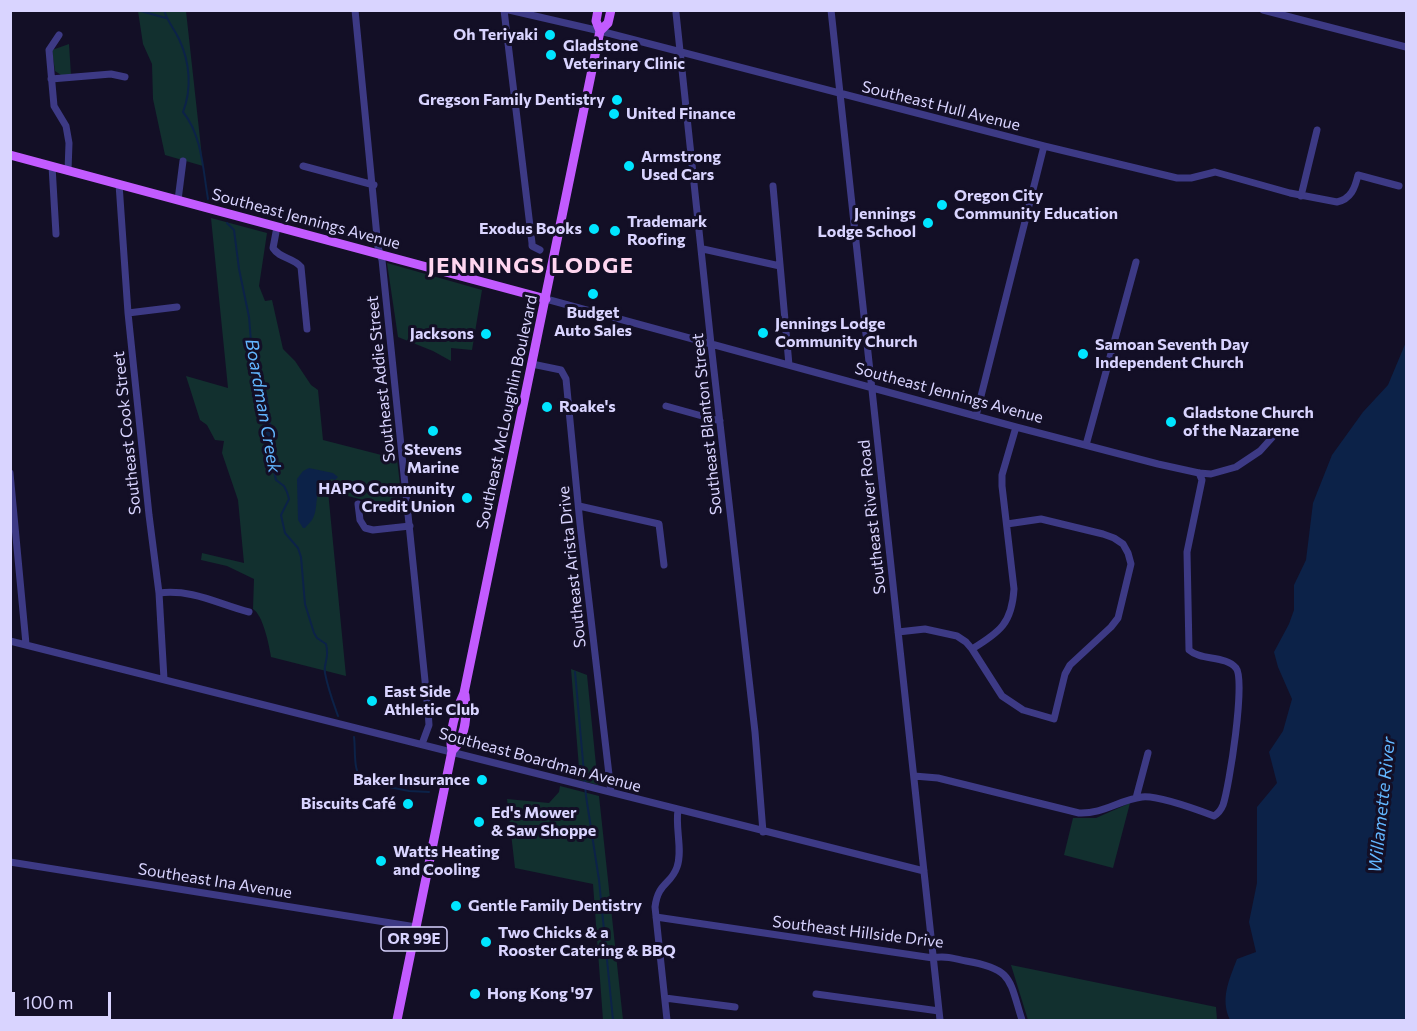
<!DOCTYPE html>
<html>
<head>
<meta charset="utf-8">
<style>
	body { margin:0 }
	#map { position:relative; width:1417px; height:1031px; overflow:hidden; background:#130f26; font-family:Commissioner,sans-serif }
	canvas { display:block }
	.frame { position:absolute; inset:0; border:12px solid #d9d4ff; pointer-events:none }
	.scale { position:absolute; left:12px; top:992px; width:99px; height:27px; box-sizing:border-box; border:3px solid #d9d4ff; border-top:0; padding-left:8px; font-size:18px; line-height:21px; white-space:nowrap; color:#d9d4ff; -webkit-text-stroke:4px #130f26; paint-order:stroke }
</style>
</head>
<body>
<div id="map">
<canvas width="1417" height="1031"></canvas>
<div class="frame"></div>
<div class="scale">100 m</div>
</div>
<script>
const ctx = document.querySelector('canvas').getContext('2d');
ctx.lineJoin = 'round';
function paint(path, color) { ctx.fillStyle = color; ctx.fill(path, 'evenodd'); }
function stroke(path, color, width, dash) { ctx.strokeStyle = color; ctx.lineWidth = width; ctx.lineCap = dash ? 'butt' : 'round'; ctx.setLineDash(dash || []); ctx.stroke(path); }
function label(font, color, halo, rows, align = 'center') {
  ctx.font = font + ' Commissioner,sans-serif'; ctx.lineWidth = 6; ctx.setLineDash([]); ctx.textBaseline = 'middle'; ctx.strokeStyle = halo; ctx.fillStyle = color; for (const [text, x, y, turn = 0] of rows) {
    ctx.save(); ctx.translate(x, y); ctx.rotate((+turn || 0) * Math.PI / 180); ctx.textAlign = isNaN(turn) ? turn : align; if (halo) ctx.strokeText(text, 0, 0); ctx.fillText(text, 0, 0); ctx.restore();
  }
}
const green = new Path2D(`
	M138,11H186L203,166L165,155L153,99L152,64L143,44Z
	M69,44L71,75H61L55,71L52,50Z
	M211,218L267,233L259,286L265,301L272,300L283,349L295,361L311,385L318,390L323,440L397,459L403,510L328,491L346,676L271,657C269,645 263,615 253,609L254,579L227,566L201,560L202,553L244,563L238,500L222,453L224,441L215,440L207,425L200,420L186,376L228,388Z
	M387,263L482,290L472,350L451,348V361L433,351L398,337Z
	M571,669L587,675L598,785L580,780Z
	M560,786L599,796L623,1020H603L593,884L515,868L507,799L549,803L559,792Z
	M1130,803L1113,868L1064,855L1073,818H1096Z
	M1011,965L1216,1007L1217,1020H1028Z`);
const water = new Path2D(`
	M1406,342V1020H1230C1220,999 1229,980 1237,959L1256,952L1249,922L1257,883V807L1277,783L1269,752L1283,731L1292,699L1278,667L1274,652L1289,624L1294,610V585L1306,560L1313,503L1332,455L1363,412L1388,385Z
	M258,382L263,384L268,397L269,420L274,430L272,439L268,445L260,414C263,405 257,392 258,382Z
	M309,468L333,473L338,477L335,480L332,479C310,486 321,506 312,520C310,523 307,525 305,528H303L298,520L297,479L303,471Z`);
const stream = new Path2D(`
	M137,10L166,18
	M164,10C168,23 174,28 179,39C190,62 192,89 183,112C202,135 203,170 208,199
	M227,223L234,230L239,269L249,317L252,354L261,384
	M268,443L276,480L284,486L287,492L289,499L281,515L285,533L298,548L301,557L305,604L314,633L317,638L326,644C330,659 323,663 325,673C328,689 333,702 338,716
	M575,672L586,796L599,880L613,1020
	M354,737C356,751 352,772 364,782L409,791L429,792`);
const minor = new Path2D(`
	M355,10L378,247L382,260L428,710L429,725L422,744
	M504,10L532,243V246L540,250
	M509,10L600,31L1044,146L1177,178H1191L1215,172L1290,193L1337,202C1351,199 1355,188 1358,175L1399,186
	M831,10L940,1020
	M1263,10L1406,47
	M676,13L711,344L755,732L763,832
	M59,35L49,50L54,106L66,126L69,143L68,171
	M51,79L111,74L125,77
	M52,166L56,234
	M303,166L374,185
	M119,184L128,313L149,515L159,593L164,679
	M773,186L789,365
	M1301,196L1317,130
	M178,200L183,161
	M277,227L273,248C280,259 293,257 301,267L307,329
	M703,249L780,266
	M546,299L1016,427L1158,464L1199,473L1211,474L1236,467L1260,451L1278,431
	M128,313L177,307
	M532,364L561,370L566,379L580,524L611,792
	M666,406L720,421
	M976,416L1044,146
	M1086,445L1136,262
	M10,473L26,644
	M358,504L360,520L365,528L373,530L410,526
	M579,506L659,524L664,565
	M159,593C193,589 218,604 249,612
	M898,632L925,629L957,636L966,642L972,649L1002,696L1023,710L1054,719L1065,674L1070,665L1111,627L1118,618L1131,564L1128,553L1123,544L1114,538L1103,534L1041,519L1007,524
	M10,641L924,871
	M972,649C1000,632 1012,623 1014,589L1002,486V475L1016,427
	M914,776L938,778L1079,813C1103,814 1119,800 1142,797C1158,795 1198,810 1214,816C1219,813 1221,810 1223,805C1229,788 1246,680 1236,668C1225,655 1201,661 1189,650L1187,552L1202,480L1199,473
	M1136,798L1148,753
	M10,862L416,927
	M656,917L933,958C945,955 955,959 966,961C1013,969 1009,979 1022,1020
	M816,994L939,1011
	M665,998L735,1007
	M667,1020L655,907C658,882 671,885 677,867C683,850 675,828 678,810`);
const major = new Path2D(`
	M600,31L608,23L611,10
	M10,155L546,299
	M452,751C467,737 467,714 465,695
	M397,1020L452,751C448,732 456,711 464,693L600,31L596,21L598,10`);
const markers = [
	[550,35,6,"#00e5ff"],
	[551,55,6,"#00e5ff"],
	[617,100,6,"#00e5ff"],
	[614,114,6,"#00e5ff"],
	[629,166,6,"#00e5ff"],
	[942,205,6,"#00e5ff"],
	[928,223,6,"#00e5ff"],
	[594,229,6,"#00e5ff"],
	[615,231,6,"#00e5ff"],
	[593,294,6,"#00e5ff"],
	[763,333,6,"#00e5ff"],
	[486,334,6,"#00e5ff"],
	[1083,354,6,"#00e5ff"],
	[547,407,6,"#00e5ff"],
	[1171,422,6,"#00e5ff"],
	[433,431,6,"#00e5ff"],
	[467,498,6,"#00e5ff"],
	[372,701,6,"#00e5ff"],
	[482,780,6,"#00e5ff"],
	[408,804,6,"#00e5ff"],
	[479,822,6,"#00e5ff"],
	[381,861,6,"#00e5ff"],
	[456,906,6,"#00e5ff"],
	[486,942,6,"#00e5ff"],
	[475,994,6,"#00e5ff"]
];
const shields = [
	[414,939,66]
];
const shieldNames = [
	["OR 99E",414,939]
];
const poiNames = [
	["Oh Teriyaki",538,35,"right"],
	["Gladstone",563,46],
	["Veterinary Clinic",563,64],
	["Gregson Family Dentistry",605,100,"right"],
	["United Finance",626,114],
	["Armstrong",641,157],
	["Used Cars",641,175],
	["Oregon City",954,196],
	["Community Education",954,214],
	["Jennings",916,214,"right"],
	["Lodge School",916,232,"right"],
	["Trademark",627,222],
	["Roofing",627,240],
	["Exodus Books",582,229,"right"],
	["Budget",593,313,"center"],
	["Auto Sales",593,331,"center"],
	["Jennings Lodge",775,324],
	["Community Church",775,342],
	["Jacksons",474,334,"right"],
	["Samoan Seventh Day",1095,345],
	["Independent Church",1095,363],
	["Roake's",559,407],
	["Gladstone Church",1183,413],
	["of the Nazarene",1183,431],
	["Stevens",433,450,"center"],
	["Marine",433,468,"center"],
	["HAPO Community",455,489,"right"],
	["Credit Union",455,507,"right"],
	["East Side",384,692],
	["Athletic Club",384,710],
	["Baker Insurance",470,780,"right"],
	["Biscuits Café",396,804,"right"],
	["Ed's Mower",491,813],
	["& Saw Shoppe",491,831],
	["Watts Heating",393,852],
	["and Cooling",393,870],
	["Gentle Family Dentistry",468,906],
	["Two Chicks & a",498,933],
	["Rooster Catering & BBQ",498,951],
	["Hong Kong '97",487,994]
];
const streetNames = [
	["Southeast Hull Avenue",941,106,14],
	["Southeast Jennings Avenue",306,219,15],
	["Southeast Addie Street",381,379,-96],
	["Southeast Jennings Avenue",949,393,15],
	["Southeast McLoughlin Boulevard",507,412,-78],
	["Southeast Blanton Street",707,424,-96],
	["Southeast Cook Street",127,433,-96],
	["Southeast River Road",872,517,-96],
	["Southeast Arista Drive",572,567,-96],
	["Southeast Boardman Avenue",540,760,15],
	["Southeast Ina Avenue",215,881,9],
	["Southeast Hillside Drive",858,932,7]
];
const waterNames = [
	["Boardman Creek",263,406,80],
	["Willamette River",1382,805,-84]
];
const districtNames = [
	["JENNINGS LODGE",531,266]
];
paint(green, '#12302f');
paint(water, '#0c2248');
stroke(stream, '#0c2248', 2);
stroke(minor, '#3d3a85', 7);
stroke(major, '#c25bff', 9);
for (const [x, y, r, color] of markers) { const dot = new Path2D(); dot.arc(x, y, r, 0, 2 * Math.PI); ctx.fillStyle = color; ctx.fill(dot); stroke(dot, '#130f26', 2); }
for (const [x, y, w] of shields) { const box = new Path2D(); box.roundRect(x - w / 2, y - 12, w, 24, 4.5); ctx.fillStyle = '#130f26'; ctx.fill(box); stroke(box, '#d9d4ff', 1.5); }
label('bold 15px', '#d9d4ff', null, shieldNames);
label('bold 16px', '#d9d4ff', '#130f26', poiNames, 'left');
label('16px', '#d9d4ff', '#130f26', streetNames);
label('italic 18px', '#62b6ff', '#130f26', waterNames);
ctx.letterSpacing = '1.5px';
label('bold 22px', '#ffd6f0', '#130f26', districtNames);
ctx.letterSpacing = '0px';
</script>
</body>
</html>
